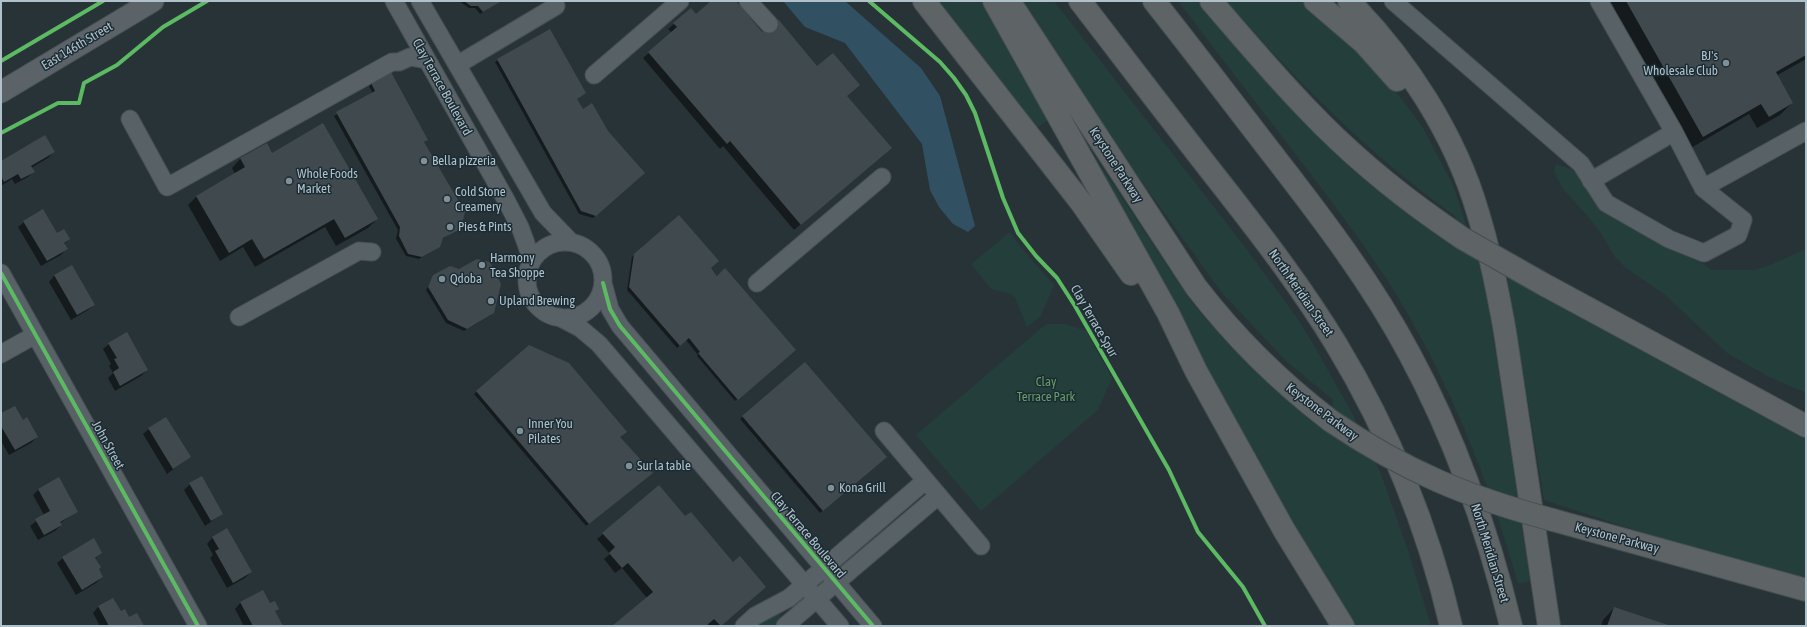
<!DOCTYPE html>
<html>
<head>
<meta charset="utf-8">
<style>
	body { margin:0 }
	#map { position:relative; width:1807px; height:627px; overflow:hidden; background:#283338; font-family:"Asap Condensed",sans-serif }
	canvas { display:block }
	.frame { position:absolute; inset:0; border:2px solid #b1c1ca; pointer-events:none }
</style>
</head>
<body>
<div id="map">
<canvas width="1807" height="627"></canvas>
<div class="frame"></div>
</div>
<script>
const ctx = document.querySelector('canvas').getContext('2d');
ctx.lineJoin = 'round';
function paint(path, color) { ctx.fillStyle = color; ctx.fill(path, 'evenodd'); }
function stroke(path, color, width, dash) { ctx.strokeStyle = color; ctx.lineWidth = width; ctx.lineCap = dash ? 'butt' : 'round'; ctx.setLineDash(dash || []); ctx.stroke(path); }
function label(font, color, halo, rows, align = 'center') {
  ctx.font = font + ' "Asap Condensed",sans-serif'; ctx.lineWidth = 3; ctx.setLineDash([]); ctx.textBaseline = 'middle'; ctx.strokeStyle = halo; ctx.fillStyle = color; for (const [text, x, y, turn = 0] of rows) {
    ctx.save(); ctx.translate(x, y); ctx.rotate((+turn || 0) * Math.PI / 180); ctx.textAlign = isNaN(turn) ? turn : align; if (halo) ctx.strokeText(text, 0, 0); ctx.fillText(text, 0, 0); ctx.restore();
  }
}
const green = new Path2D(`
	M936,1H982L1049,119L1034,130Z
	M1022,1H1054L1245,247L1298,319L1315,347L1352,413L1381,474L1408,550L1431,626H1350L1088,157L1093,154L1186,294L1204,317L1231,347L1275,389L1328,430L1333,400L1286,361L1222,293L1139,178Z
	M1178,1H1198C1247,57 1295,116 1351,166C1384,197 1422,223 1461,247L1455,216C1367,153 1297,81 1226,1H1302L1324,18L1381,72L1422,126L1453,185L1480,267L1489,308L1530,581L1518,584C1489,480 1448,378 1391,286C1360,238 1325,193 1290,147C1253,99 1215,50 1178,1Z
	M1556,164L1571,169L1712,270H1755L1770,265L1806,249V393L1767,376L1727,353L1664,294L1626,268L1615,257L1600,232L1590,219L1562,188L1554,171Z
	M1010,232L1023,250L1054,285L1041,316L1027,327L1015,298L1011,294L991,289L971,264Z
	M1507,275L1806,434V580L1665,540L1544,500Z
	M1046,324H1065L1086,331L1112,378L1098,410L981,511L916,435Z
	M778,612L781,619L775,626H749Z`);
const water = new Path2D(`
	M783,1H845L921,68L940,96L975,226L968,232L953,224L939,207L930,190L922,144L845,43L805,27Z`);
const shadow = new Path2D(`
	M459,1H502L480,14L475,8H469Z
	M712,1H734L762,34L817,67L846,96L885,154L794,230L723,146L720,149L643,58L672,33L668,29L674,24L696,15Z
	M1608,1H1804L1806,4V59L1776,76L1792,103L1780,115L1757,128L1749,114L1691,148Z
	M550,30L585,93L576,99L583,110L607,132L641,176L593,218L579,214L495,62Z
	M371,83L427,140L424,142L460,228L442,239L436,249L419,259L406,256L396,239L398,230L334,116L373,94L369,86Z
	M266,144L272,154L377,219L368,228L336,246L325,227L255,267L243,247L220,261L188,205L197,196L235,174L232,168L240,159Z
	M54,152L48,158L31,168L33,172L28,177L15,184L12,179L1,186V162Z
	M24,222L69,239L64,244L66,249L61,255L41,266L18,227Z
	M635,254L710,268L792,353L735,401L697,356L698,355L686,340L677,348L627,290L632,257Z
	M72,266L94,305L88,310L71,320L49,282L54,276Z
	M434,276L491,315L464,331L446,323L426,290Z
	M109,344L147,370L141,376L115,391L108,378L113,373L109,366L111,364L103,349Z
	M529,346L619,438L649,475L586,526L474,394Z
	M805,363L883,459L820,513L740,419Z
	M1,414L22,421L37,437L31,443L9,455L1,441Z
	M149,429L190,457L167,474L143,434Z
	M190,484L222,514L205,526L184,490Z
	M39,489L77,512L60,523L61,525L55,531L38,540L30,526L44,515L33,495Z
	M685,518L733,564L765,587L720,626H709L708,624L706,626H613L647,598L622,568L615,573L604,559L610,554L597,539L603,534Z
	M227,530L251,572L245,578L227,588L210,558L213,555L207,544L212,538Z
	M101,553L95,559L102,577L96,583L76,595L57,563L63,558Z
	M262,591L270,605L278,608L274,612L282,626H244L235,609L240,603Z
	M113,599L120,612L143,626H100L93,613L98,607Z
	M1614,608L1668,626H1601L1603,620Z`);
const building = new Path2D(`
	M464,1H502L483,12L478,6H471Z
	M711,1H736L762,32L778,19L817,66L833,53L860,85L847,96L892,148L801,225L730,141L727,144L648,52L677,27L673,23L691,8L696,14Z
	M1626,1H1805L1806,55L1776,72L1793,103L1769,117L1761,104L1703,137Z
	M550,29L586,93L577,99L583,109L592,103L608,131L645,173L596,216L581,211L497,59Z
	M391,72L428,140L424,142L465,212L461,229L443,238L440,247L422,257L408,254L399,236L400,227L336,112L375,91L371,83Z
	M323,123L378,219L345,238L334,219L264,259L252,239L229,253L196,196L245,167L240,158L267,143L272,153Z
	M45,135L55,152L31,166L35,172L21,179L18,174L4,182L1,176V161Z
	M43,209L57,233L64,229L70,239L64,243L68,249L47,261L23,221Z
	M679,215L719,261L711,268L717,276L725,268L796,350L738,400L698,353L700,352L689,338L680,346L629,287L634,254Z
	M477,259L490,262L501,284L494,313L467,329L448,320L428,287L433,275L450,266L459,269Z
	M72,265L95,305L77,315L54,275Z
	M127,332L148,370L120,386L113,372L119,368L114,359L117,358L108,343Z
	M529,345L569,363L627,432L620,437L653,473L589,524L476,391Z
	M805,362L887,457L823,511L742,416Z
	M15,406L23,420L27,417L38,437L15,450L1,426V413Z
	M166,417L191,457L173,469L148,428Z
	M202,476L223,514L211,521L189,483Z
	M59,477L78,512L60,522L62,525L44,535L35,519L50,511L38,489Z
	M659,485L685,516L691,512L733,562L740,556L766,587L721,626L714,619L706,626H612L653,592L628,563L622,568L609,553L615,547L602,533Z
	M227,528L252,572L233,583L215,551L219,549L212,537Z
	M94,538L102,553L95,558L101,567L99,569L103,577L82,590L62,557Z
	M263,590L270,603L275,601L279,609L275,611L283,626H253L240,602Z
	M113,598L121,611L125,609L129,617L137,613L144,626H109L98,606Z
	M1614,607L1671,626H1607Z`);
const minor = new Path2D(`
	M394,1L506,200L520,227L532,260
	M420,1L543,213L571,242
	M748,1L769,24
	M1393,1L1581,164L1606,203L1669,239L1704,253L1738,235L1743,220L1703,188
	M1599,1L1674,132L1703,188L1806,131
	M457,65L556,6
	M594,75L680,1
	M130,119L167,187L392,62H399L410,57L427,60
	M1591,181L1674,132
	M527 280a38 38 0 1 1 76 0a38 38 0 1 1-76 0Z
	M1,273L198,626
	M603,283L610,309L620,326L873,626
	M757,283L882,177
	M239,317L359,251L372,252
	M559,317L580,328L599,344L840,626
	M1,354L35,335
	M884,431L981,546
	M744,626L755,616L789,598L925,481
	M785,626L938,496`);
const major = new Path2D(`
	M1,92L153,1`);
const highway = new Path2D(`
	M924,1L1080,201L1131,274
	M994,1L1168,313L1196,371L1284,530L1343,626
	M1009,1L1196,287C1236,339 1280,382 1331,421
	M1080,1C1127,62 1174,124 1222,185C1262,236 1302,288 1336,344C1388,430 1428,527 1451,626
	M1154,1C1196,54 1236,107 1277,160C1325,222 1372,284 1409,353C1456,440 1488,531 1511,626
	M1211,1C1243,38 1274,75 1308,110C1348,152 1392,189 1439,222
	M1315,1L1364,43L1397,80
	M1349,1C1406,59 1455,134 1478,213C1490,252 1498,292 1505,332L1549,626
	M1543,284L1806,426
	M1553,520L1806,590`);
const highwayBridge = new Path2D(`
	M1439,222L1462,238L1543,284
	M1331,421C1405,471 1467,497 1553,520`);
const cycleway = new Path2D(`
	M869,1L940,62L954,78L966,95L975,113L1003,198L1018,233L1036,256L1057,278L1075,306L1169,470L1198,532L1243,587L1265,626
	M1,61L103,1
	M1,133L58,103H79L84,83L117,65L163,27L207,1
	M1,273L198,626
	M603,283L610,309L620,326L873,626`);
const markers = [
	[1726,63,4,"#818f97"],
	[424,161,4,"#818f97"],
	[289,181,4,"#818f97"],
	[447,199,4,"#818f97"],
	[450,227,4,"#818f97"],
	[482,265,4,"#818f97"],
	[442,279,4,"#818f97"],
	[491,301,4,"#818f97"],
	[520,431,4,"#818f97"],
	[629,466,4,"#818f97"],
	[831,488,4,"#818f97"]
];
const streetNames = [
	["East 146th Street",77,46,-31],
	["Clay Terrace Boulevard",442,87,61],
	["Keystone Parkway",1116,165,57],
	["North Meridian Street",1301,293,55],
	["Clay Terrace Spur",1094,321,60],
	["Keystone Parkway",1322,412,37],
	["John Street",108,445,61],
	["Clay Terrace Boulevard",808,535,50],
	["Keystone Parkway",1617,538,15],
	["North Meridian Street",1490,553,73]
];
const poiNames = [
	["BJ's",1718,56,"right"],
	["Wholesale Club",1718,71,"right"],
	["Bella pizzeria",432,161],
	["Whole Foods",297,174],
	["Market",297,189],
	["Cold Stone",455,192],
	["Creamery",455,207],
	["Pies & Pints",458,227],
	["Harmony",490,258],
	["Tea Shoppe",490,273],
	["Qdoba",450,279],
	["Upland Brewing",499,301],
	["Inner You",528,424],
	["Pilates",528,439],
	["Sur la table",637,466],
	["Kona Grill",839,488]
];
const parkNames = [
	["Clay",1046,382],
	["Terrace Park",1046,397]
];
paint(green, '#243e3b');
paint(water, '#315162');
paint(shadow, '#0007');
paint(building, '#404a4e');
stroke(minor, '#474f53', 19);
stroke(major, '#455055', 23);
stroke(highway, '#454f53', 24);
stroke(minor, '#586166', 17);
stroke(major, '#5b6368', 21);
stroke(highway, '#5e6365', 22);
stroke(highwayBridge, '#454f53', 24, []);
stroke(highwayBridge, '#5e6365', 22);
stroke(cycleway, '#5cba63', 4);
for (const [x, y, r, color] of markers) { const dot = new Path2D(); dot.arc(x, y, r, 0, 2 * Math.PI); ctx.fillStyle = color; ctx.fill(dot); stroke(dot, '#1b2b34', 1.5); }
label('13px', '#b1c1ca', '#1b2b34', streetNames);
label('13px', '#b1c1ca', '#1b2b34', poiNames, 'left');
label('13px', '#669d66', '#1b2b34', parkNames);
</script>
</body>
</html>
